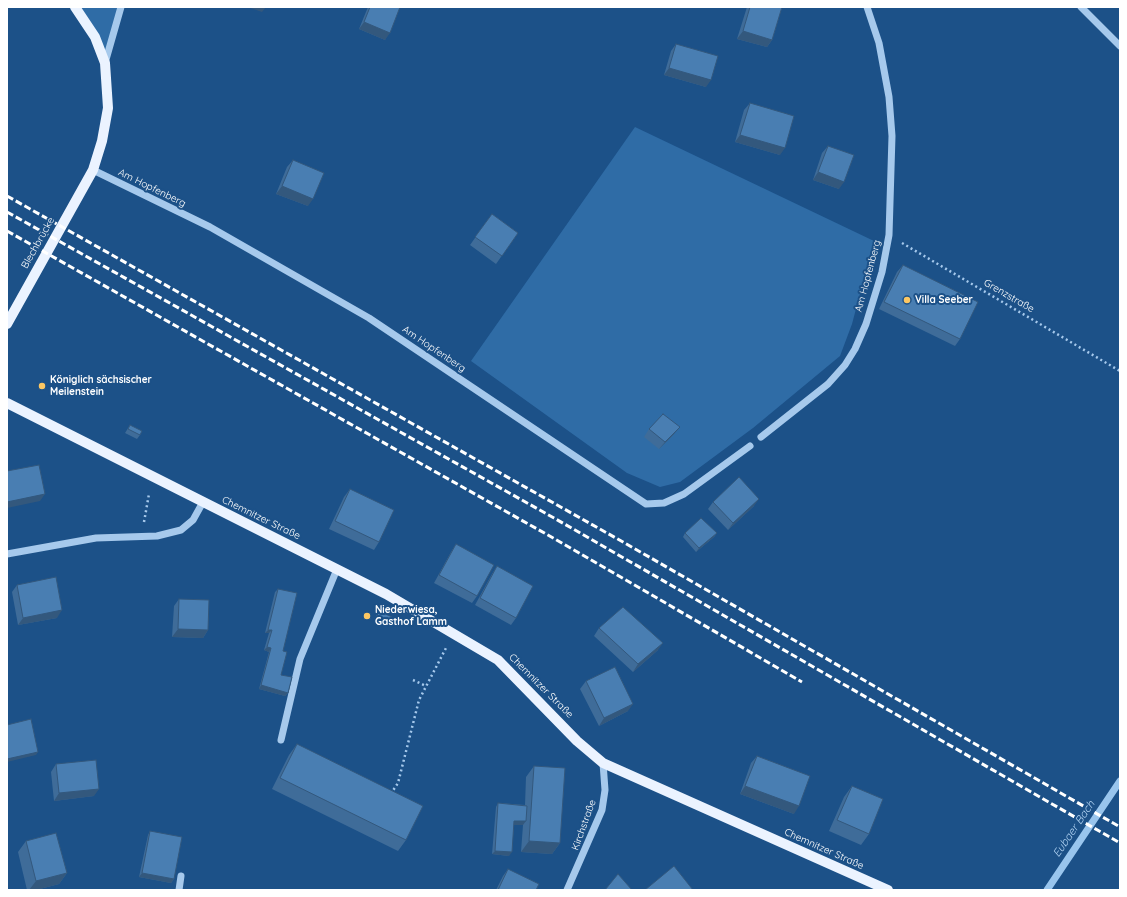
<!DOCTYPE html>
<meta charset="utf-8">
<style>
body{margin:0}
#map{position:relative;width:1127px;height:897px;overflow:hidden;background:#1c5188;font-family:Quicksand,sans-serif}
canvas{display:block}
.frame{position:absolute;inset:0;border:8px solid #fff;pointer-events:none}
</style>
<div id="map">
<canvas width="1127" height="897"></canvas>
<div class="frame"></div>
</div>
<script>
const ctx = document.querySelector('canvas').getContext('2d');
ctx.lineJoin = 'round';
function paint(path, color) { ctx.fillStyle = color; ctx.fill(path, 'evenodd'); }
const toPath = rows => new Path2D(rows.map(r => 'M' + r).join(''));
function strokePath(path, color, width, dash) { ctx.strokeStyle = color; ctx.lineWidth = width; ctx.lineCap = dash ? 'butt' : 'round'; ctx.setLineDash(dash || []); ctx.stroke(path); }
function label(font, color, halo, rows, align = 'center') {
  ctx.font = font + ' Quicksand,sans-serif'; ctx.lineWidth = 4; ctx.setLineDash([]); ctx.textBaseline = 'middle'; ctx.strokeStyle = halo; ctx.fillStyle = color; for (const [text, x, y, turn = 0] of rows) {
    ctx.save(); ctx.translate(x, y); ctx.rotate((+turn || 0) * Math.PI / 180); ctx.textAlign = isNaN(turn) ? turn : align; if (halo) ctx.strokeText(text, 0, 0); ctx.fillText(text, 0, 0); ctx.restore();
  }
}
const green = toPath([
 [75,7,121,7,105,63],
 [635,127,874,241,852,324,840,356,753,428,680,482,660,487,627,473,471,361]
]);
const stream = toPath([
 [1047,890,1120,781]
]);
const path = toPath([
 [902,243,1120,371],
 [144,522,149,494],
 [413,680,426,686],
 [390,791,392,792,398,783,419,700,446,648]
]);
const minor = toPath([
 [1081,7,1120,46],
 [105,63,121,7],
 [93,170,210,227,369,318,646,504,664,503,684,494,750,446],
 [761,437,828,384,845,365,855,349,866,324,882,272,889,235,892,136,889,97,879,43,867,7],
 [7,554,96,538,157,536,181,530,193,520,203,502],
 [281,740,300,659,337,569],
 [179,890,181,876],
 [567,890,602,810,605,790,603,763]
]);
const major = toPath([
 [7,324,93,170,102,141,108,108,105,63,95,37,75,7],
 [7,403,386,594,498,660,577,741,603,763,888,890]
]);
const rail = toPath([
 [7,196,623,542,1120,827],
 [7,212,554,518,1120,843],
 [7,231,555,539,802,682]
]);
const wall = toPath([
 [368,7,400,7,385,40,359,29],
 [747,7,782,7,772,40,767,47,737,39],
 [676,44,706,87,664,75,671,51],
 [750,103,780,155,735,142,744,110],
 [828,146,839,189,813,180,822,153],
 [293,160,308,206,276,194,287,167],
 [492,214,518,233,496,264,470,245],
 [1120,245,1120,272,1119,247],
 [903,265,960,339,955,346,879,309,897,272],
 [130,425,140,435,137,439,125,433],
 [649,429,674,434,659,449,644,437],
 [350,489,379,542,374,550,329,529,344,497],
 [713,502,754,506,728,530,708,509],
 [685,533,717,533,714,537,696,552,683,537],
 [456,544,477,596,472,603,434,583,451,552],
 [497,566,516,618,511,625,475,605,492,574],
 [17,585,57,618,18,625,12,592],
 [278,589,283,651,281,675,288,693,285,696,259,689,269,652,264,650,269,633,265,633,275,592],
 [179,599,208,630,203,638,172,637,174,606],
 [379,611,390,621,387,625,374,619],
 [599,628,658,650,633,672,594,636],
 [586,681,628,711,599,726,580,689],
 [297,744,406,840,398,851,272,789,289,755],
 [757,756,794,814,740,794,751,763],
 [56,764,94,796,54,801,51,772],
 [534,766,560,843,552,854,521,852,523,825,513,825,509,856,492,854,496,807,498,803,525,805,526,777],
 [852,786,869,834,861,845,829,831,844,797],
 [150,831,174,879,171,883,139,877,148,835],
 [26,841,67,873,59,884,36,890,27,890,18,852],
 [508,869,536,890,496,890,503,876]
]);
const shadedWall = toPath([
 [248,7,266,7,262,12],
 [364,22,390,33,385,40,359,29],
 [743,31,772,40,767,47,737,39],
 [669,68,711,80,706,87,664,75],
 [740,135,785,148,780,155,735,142],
 [818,172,844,182,839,189,813,180],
 [282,186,313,199,308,206,276,194],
 [680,427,674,434,659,449,665,442],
 [45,494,40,501,7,508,7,502],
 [759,499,754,506,728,530,733,523],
 [717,533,714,537,696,552,699,548],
 [62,610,57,618,18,625,23,618],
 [178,629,208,630,203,638,172,637],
 [268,630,272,630,269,633,265,633],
 [663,643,658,650,633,672,638,664],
 [267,647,271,648,269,652,264,650],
 [261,685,288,693,285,696,259,689],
 [633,704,628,711,599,726,604,718],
 [38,752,36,755,7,762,7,759],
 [745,786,799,806,794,814,740,794],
 [99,789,94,796,54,801,59,793],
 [514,821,526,821,523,825,511,825],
 [529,841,560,843,552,854,521,852],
 [495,851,512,852,509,856,492,854],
 [67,873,59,884,36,890,29,890,36,881],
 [142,873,174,879,171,883,139,877]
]);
const building = toPath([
 [370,7,400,7,390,33,364,22,370,7],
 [750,7,782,7,772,40,743,31,750,7],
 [676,44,718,56,711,80,669,68,676,44],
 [750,103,794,116,785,148,740,135,750,103],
 [828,146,854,155,844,182,818,172,828,146],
 [293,160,324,173,313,199,282,186,293,160],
 [492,214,518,233,502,256,475,237,492,214],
 [903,265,978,302,960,339,884,302,903,265],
 [663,414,680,427,665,442,649,429,663,414],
 [130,425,142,431,140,435,128,429,130,425],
 [39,465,45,494,7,502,7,471,39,465],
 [739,477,759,499,733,523,713,502,739,477],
 [350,489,394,510,379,542,335,521,350,489],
 [701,518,717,533,699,548,685,533,701,518],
 [456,544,494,565,477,596,439,575,456,544],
 [497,566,533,586,516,618,480,598,497,566],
 [56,577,62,610,23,618,17,585,56,577],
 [278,589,297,593,283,651,287,652,281,675,292,677,288,693,261,685,271,648,267,647,272,630,268,630,278,589],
 [179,599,209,600,208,630,178,629,179,599],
 [623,607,663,643,638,664,599,628,623,607],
 [379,611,392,617,390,621,377,615,379,611],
 [615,667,633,704,604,718,586,681,615,667],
 [31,719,38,752,7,759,7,725,31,719],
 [297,744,423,806,406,840,280,778,297,744],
 [757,756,810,776,799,806,745,786,757,756],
 [96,760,99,789,59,793,56,764,96,760],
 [534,766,565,768,560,843,529,841,534,766],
 [852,786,883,799,869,834,837,820,852,786],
 [498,803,527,806,526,821,514,821,512,852,495,851,498,803],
 [150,831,182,837,174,879,142,873,150,831],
 [56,833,67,873,36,881,26,841,56,833],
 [674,866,693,890,645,890,674,866],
 [508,869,539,884,536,890,498,890,508,869],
 [618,874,632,890,605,890,618,874]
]);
const markers = [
 [907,300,4,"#fcc763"],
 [42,386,4,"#fcc763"],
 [367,616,4,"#fcc763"]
];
const streetNames = [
 ["Am Hopfenberg",152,188,26],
 ["Blechbrücke",38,243,-61],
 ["Am Hopfenberg",868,276,-75],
 ["Grenzstraße",1009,296,30],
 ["Am Hopfenberg",434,349,34],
 ["Chemnitzer Straße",261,518,26],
 ["Chemnitzer Straße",541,686,45],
 ["Kirchstraße",584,825,-70],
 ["Chemnitzer Straße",824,849,24]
];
const poiNames = [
 ["Villa Seeber",915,300],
 ["Königlich sächsischer",50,380],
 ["Meilenstein",50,392],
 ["Niederwiesa,",375,610],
 ["Gasthof Lamm",375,622]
];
const waterNames = [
 ["Eubaer Bach",1074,829,-56]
];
paint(green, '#2f6ca6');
strokePath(stream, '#99c5ed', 7);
strokePath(path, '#a6c9ec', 2.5, [2, 3]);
strokePath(minor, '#a6c9ec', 7);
strokePath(major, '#ebf3ff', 10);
strokePath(rail, '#fff', 3, [7, 3]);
paint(wall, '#3f6c99');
paint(shadedWall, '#33587d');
paint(building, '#497eb2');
strokePath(building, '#33587d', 1);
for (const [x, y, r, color] of markers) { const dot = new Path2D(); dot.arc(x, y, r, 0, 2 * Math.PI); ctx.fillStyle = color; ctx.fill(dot); strokePath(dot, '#1c5188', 1.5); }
label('10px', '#fff', '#1c5188', streetNames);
label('bold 10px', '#fff', '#1c5188', poiNames, 'left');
label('italic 11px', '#b1d3f3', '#1c5188', waterNames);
</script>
